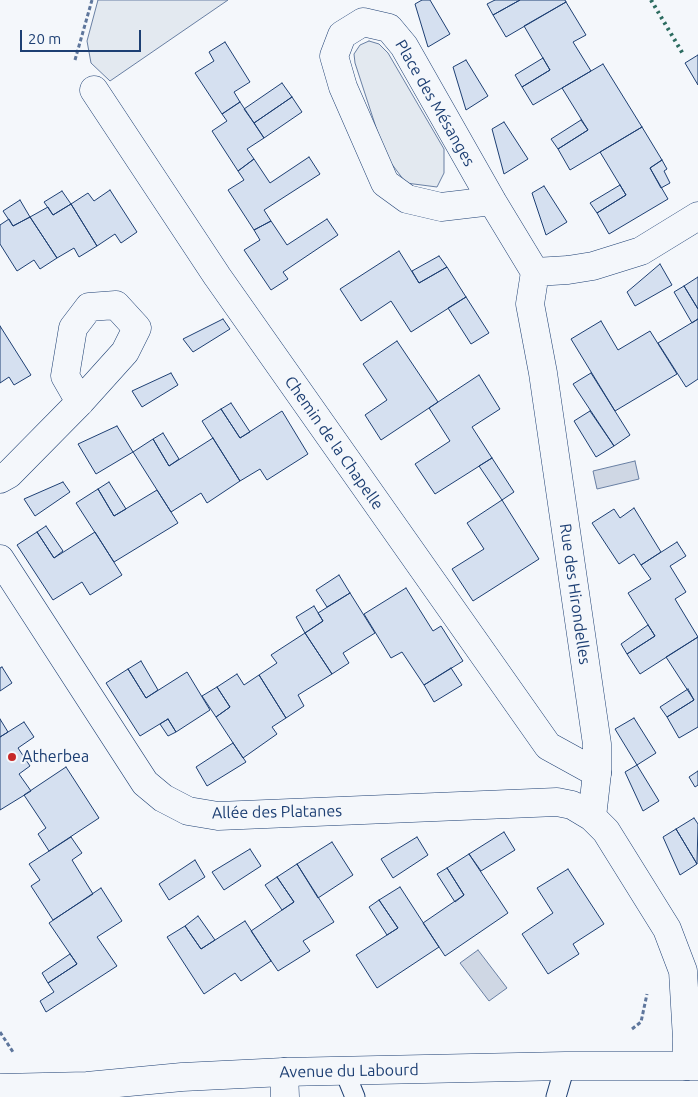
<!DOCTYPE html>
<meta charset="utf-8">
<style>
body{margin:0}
#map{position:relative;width:698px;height:1097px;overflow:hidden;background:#f4f7fb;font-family:Ubuntu,sans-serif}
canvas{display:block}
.scale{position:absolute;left:20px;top:30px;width:121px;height:22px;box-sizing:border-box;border:2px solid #1d3f73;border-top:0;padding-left:6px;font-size:15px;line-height:18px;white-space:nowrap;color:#1d3f73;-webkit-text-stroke:4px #f4f7fb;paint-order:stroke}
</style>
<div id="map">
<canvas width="698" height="1097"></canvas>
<div class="scale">20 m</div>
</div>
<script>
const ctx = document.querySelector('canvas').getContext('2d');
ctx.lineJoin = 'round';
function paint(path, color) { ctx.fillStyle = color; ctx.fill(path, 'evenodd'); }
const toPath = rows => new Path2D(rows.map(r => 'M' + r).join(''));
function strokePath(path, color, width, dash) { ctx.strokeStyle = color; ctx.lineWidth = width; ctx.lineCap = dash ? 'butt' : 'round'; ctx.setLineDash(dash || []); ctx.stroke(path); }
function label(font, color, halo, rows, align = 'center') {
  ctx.font = font + ' Ubuntu,sans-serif'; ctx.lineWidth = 4; ctx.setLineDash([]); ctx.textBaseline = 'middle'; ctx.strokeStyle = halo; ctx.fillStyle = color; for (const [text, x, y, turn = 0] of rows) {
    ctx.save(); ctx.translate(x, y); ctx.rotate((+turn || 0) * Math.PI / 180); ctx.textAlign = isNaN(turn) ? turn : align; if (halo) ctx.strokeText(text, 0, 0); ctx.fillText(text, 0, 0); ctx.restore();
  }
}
const green = toPath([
 [98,0,228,0,110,81,91,63,87,41,98,0],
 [369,41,379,44,388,53,444,149,444,173,437,187,406,183,385,155,355,63,354,54,360,45,369,41]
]);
const water = toPath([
 [635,461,639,479,597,489,593,471,635,461],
 [478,950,507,988,489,1001,460,963,478,950]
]);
const building = toPath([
 [422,0,430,0,450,34,428,47,415,4,422,0],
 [495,0,520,0,493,15,487,4,495,0],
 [520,0,565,0,566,2,506,37,493,15,520,0],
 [566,2,586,35,573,42,591,71,533,105,522,87,550,70,524,26,566,2],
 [225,42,250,82,234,92,240,102,222,114,195,73,214,61,209,52,225,42],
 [698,55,698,85,685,63,698,55],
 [543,58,550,70,522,87,515,75,543,58],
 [466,60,488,96,466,110,453,67,466,60],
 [603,64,642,127,570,170,558,149,588,130,562,88,603,64],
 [282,83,292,97,254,123,244,109,282,83],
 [292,97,302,112,264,138,254,123,292,97],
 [240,102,264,138,247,149,254,159,238,171,212,131,227,121,222,114,240,102],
 [581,120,588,130,558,149,551,139,581,120],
 [504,122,528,159,504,174,492,129,504,122],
 [642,127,662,160,650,168,668,199,609,234,597,213,626,195,600,152,642,127],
 [309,157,320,174,264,210,271,221,254,230,228,190,244,180,238,171,254,159,270,183,309,157],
 [662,160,667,169,664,171,670,183,661,188,650,168,662,160],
 [620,185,626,195,597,213,590,203,620,185],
 [544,186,567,222,546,235,532,193,544,186],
 [110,190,137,232,121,243,115,234,97,246,71,204,88,193,94,201,110,190],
 [62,191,71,204,53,215,44,202,62,191],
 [20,200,30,217,13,226,3,211,20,200],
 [71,204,97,246,79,257,74,248,57,258,30,217,48,207,53,215,71,204],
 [30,217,57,258,40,269,34,260,17,271,0,244,0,225,9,219,13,226,30,217],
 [327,219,338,235,283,272,288,279,271,290,244,250,260,240,254,230,271,221,287,245,327,219],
 [399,251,419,283,447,267,466,297,411,332,391,301,361,321,340,289,399,251],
 [439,256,447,267,419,283,412,271,439,256],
 [660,264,672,285,635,306,627,292,660,264],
 [698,277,698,309,684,286,698,277],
 [684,286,698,309,698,319,692,323,674,292,684,286],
 [466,297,489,333,471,344,448,308,466,297],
 [223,319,230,329,193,352,183,339,223,319],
 [698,319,698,379,686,387,658,343,698,319],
 [601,321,618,350,650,331,677,374,615,411,571,339,601,321],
 [0,326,31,375,14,385,9,377,0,383,0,326],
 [397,341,438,402,381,440,365,415,387,400,363,364,397,341],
 [171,373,178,385,142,407,132,391,171,373],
 [591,373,630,435,614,446,573,384,591,373],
 [479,375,500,409,472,427,492,458,435,494,415,464,450,441,429,408,479,375],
 [231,403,250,432,240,438,221,409,231,403],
 [221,409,240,438,282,411,308,454,267,480,260,469,240,481,202,421,221,409],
 [590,411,614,446,596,457,574,421,590,411],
 [117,426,133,452,96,474,78,444,117,426],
 [163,433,179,459,169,466,153,439,163,433],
 [213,438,240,481,207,503,201,493,171,512,133,452,153,439,169,466,213,438],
 [492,458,514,492,502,500,479,466,492,458],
 [63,482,70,492,35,516,24,499,63,482],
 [109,482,126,509,114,516,98,489,109,482],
 [98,489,114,516,157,490,178,523,114,562,76,503,98,489],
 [502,500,539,559,473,601,452,569,484,549,467,523,502,500],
 [634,508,661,552,641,565,634,554,619,564,592,523,614,509,620,518,634,508],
 [46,526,63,551,54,558,37,532,46,526],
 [37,532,54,558,95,532,122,575,90,595,82,582,53,600,17,545,37,532],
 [677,542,686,556,670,566,686,592,675,599,698,637,640,674,627,654,655,636,628,593,651,579,641,565,677,542],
 [339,575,350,593,327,607,316,590,339,575],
 [406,588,433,631,441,626,463,661,424,685,402,652,391,658,364,614,406,588],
 [350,593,375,633,343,653,349,663,332,674,305,633,323,621,318,613,350,593],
 [314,606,323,621,305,633,296,617,314,606],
 [648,625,655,636,627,654,621,644,648,625],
 [305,633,332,674,298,695,304,706,286,718,259,675,277,663,271,655,305,633],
 [698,637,698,727,679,738,667,717,694,700,666,657,698,637],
 [141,661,158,690,146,698,128,669,141,661],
 [2,667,12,683,0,691,0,668,2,667],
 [451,668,462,685,434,702,424,685,451,668],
 [128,669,146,698,187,672,210,710,176,732,168,719,140,736,106,683,128,669],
 [237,674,244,685,259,675,286,718,272,727,277,734,243,758,216,717,230,707,217,687,237,674],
 [217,687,230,707,216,717,202,696,217,687],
 [688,689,694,700,667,717,660,707,688,689],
 [634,718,656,753,637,765,615,729,634,718],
 [0,719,8,732,0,737,0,719],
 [168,719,176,732,168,736,160,724,168,719],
 [24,722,34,737,18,748,30,766,19,774,31,791,0,810,0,737,24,722],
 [233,743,246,762,207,786,196,767,233,743],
 [637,765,659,801,643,811,625,772,637,765],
 [66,767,99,818,49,851,38,834,46,828,24,795,66,767],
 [698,771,698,785,695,787,689,777,698,771],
 [694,818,698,824,697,864,676,829,694,818],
 [676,829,697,864,680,875,663,837,676,829],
 [504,832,515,850,481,871,469,854,504,832],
 [71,837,82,853,72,860,93,894,53,920,31,886,40,880,29,864,71,837],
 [417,837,428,855,393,878,381,859,417,837],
 [332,842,353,875,318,898,297,864,332,842],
 [250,849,261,866,224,890,212,872,250,849],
 [469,854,508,913,445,956,423,923,464,895,447,868,469,854],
 [195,860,205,877,169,900,159,884,195,860],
 [297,864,334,922,303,941,310,951,278,971,251,931,294,902,277,877,297,864],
 [447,868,464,895,455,902,437,874,447,868],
 [568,869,604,924,573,944,579,954,548,974,522,934,553,913,537,888,568,869],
 [277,877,294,902,282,910,265,885,277,877],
 [400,887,439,947,377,988,356,955,398,928,379,900,400,887],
 [101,888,122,921,97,937,117,966,46,1012,40,1001,54,992,48,983,77,964,49,923,101,888],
 [379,900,398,928,387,935,369,907,379,900],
 [198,916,215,940,201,949,185,926,198,916],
 [245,921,271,961,241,981,235,973,204,994,167,937,185,926,201,949,245,921],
 [70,954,77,964,48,983,42,973,70,954]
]);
const path = toPath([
 [75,60,92,0],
 [632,1029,641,1022,647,994],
 [0,1032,13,1052]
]);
const service = toPath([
 [344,1070,355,1097],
 [556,1097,565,1066]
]);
const pedestrian = toPath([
 [94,90,217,276,548,746,597,773]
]);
const minor = toPath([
 [492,201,441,207,407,199,385,183,343,87,334,56,342,35,363,22,389,28,404,46,492,201,535,272],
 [535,272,530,304,543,373,597,744,597,773,592,817,606,831,667,929,683,971,687,1039,686,1066],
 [535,272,568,270,593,266,641,251,698,216],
 [0,479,9,474,80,402,125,352,137,328,116,305,89,307,73,328,65,376,80,402],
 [0,559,145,783,163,798,188,811,218,816,557,802,572,805,592,817],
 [284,1072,285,1097]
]);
const tertiary = toPath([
 [0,1088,87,1086,182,1077,284,1072,565,1066,698,1066]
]);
const hedge = toPath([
 [651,0,683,54]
]);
const markers = [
 [12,757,5,"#c62828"]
];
const streetNames = [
 ["Place des Mésanges",435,103,60],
 ["Chemin de la Chapelle",334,443,55],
 ["Rue des Hirondelles",575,594,82],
 ["Allée des Platanes",277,812,-1],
 ["Avenue du Labourd",349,1071,-1]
];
const poiNames = [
 ["Atherbea",22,757]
];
paint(green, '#e3e9f0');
strokePath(green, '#687fa3', 1);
paint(water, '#cfd7e4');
strokePath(water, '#687fa3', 1);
paint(building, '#d5e0f0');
strokePath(building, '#1d3f73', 1);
strokePath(service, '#1d3f73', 21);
strokePath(pedestrian, '#1d3f73', 29);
strokePath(minor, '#1d3f73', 29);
strokePath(tertiary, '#1d3f73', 29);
strokePath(path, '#5e769c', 3, [4, 2.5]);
strokePath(service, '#f4f7fb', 19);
strokePath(pedestrian, '#f4f7fb', 28);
strokePath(minor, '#f4f7fb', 28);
strokePath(tertiary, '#f4f7fb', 28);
strokePath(hedge, '#2c6c60', 4, [2.5, 4]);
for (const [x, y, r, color] of markers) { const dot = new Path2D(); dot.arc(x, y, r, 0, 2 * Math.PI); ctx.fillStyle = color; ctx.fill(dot); strokePath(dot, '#f4f7fb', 2); }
label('16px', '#1d3f73', '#f4f7fb', streetNames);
label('16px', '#1d3f73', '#f4f7fb', poiNames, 'left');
</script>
